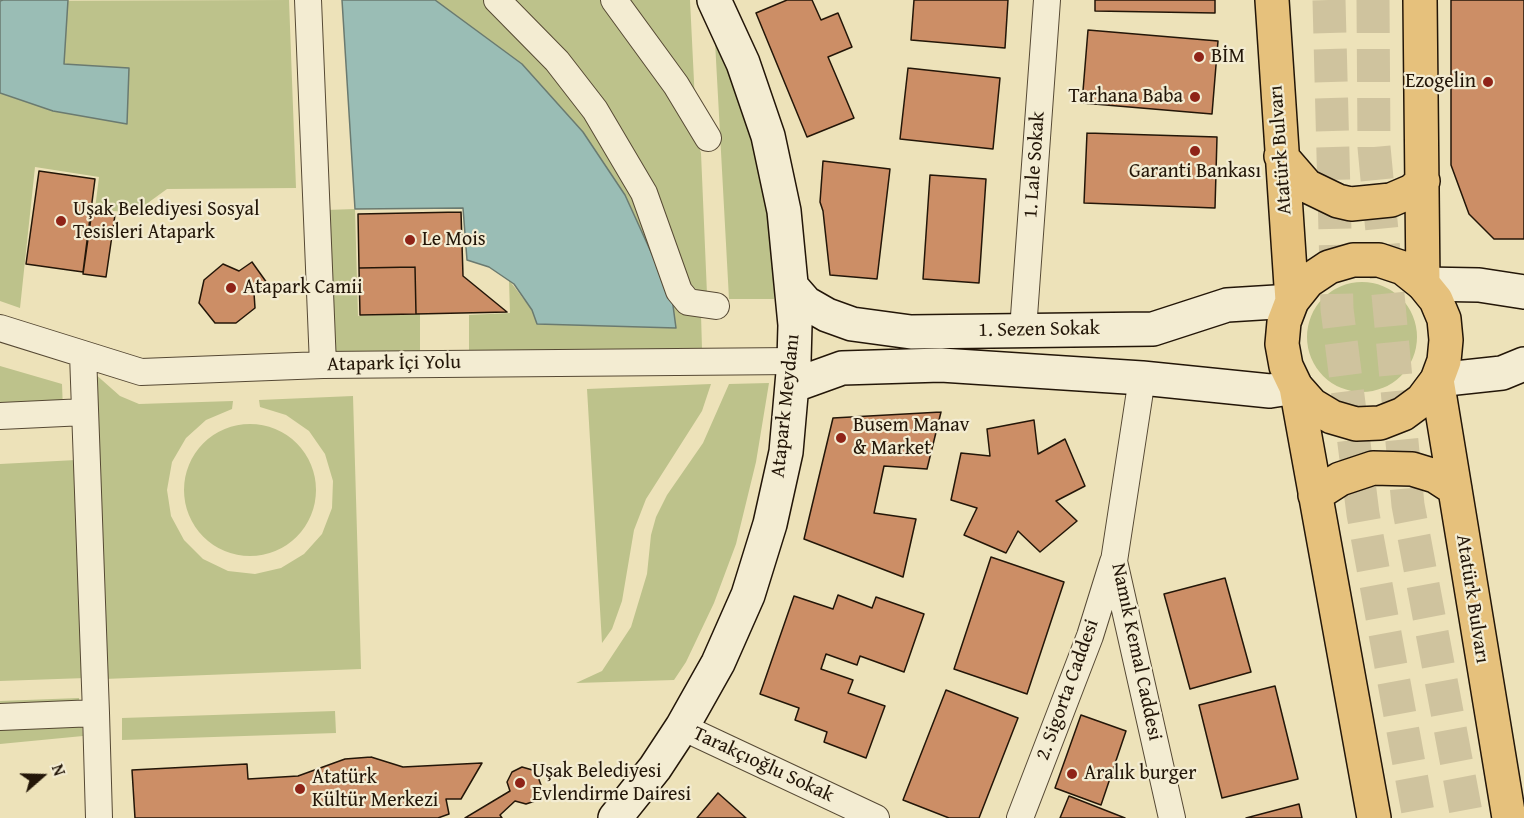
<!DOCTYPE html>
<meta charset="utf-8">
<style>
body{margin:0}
#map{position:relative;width:1524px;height:818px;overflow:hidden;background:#ede2b9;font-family:"Gentium Book Plus",serif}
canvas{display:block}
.north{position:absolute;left:12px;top:746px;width:60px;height:60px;-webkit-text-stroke:4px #f3ecd2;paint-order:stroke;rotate:70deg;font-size:16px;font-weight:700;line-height:24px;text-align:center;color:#231608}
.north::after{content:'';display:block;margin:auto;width:21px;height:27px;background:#231608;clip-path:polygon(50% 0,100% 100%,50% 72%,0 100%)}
</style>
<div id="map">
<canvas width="1524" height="818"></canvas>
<div class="north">N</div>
</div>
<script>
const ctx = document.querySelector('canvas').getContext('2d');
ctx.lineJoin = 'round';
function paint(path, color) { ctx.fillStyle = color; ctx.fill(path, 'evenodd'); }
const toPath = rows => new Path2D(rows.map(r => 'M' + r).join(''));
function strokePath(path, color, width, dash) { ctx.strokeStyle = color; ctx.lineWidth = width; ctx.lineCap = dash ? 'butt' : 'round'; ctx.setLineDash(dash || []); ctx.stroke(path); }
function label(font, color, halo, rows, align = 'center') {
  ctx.font = font + ' "Gentium Book Plus",serif'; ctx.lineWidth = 4.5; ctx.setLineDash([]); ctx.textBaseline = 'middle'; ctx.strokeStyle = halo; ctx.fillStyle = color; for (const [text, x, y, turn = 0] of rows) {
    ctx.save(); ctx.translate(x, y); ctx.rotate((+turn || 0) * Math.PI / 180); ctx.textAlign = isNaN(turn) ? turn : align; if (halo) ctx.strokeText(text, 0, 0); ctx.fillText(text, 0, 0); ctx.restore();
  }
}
const green = toPath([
 [289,0,296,188,167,189,134,213,95,209,99,177,35,167,20,308,0,301,0,1],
 [435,0,486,0,581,102,701,314,702,349,469,351,469,315,510,313,509,280,532,310,625,195,583,132,522,64],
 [509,0,607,0,697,139,701,153,707,294,688,289,667,228],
 [624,0,690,0,695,102],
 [714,23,762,166,773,249,774,299,729,299],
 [355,209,358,316,420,314,420,354,330,354,326,210],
 '1307 337a55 55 0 1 1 110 0a55 55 0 1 1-110 0Z',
 [0,366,62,384,63,411,0,413],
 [94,373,120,396,139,404,233,401,232,409,206,420,186,438,172,462,167,490,171,516,184,540,203,559,228,571,255,574,281,568,304,554,322,534,332,508,333,481,325,454,309,431,286,415,260,407,259,400,353,396,361,669,104,679],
 [769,383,756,462,736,544,714,603,686,662,674,680,576,683,602,671,631,627,647,574,651,535,656,517,667,495,703,443,729,384],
 [711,384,702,411,646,499,634,530,622,601,612,629,602,643,587,389],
 '184 490a66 66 0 1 1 132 0a66 66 0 1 1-132 0Z',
 [76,460,86,678,0,681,0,464],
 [79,698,83,736,0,744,0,701],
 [335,711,336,733,122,740,122,718]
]);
const water = toPath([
 [3,0,68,0,64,64,129,68,127,124,53,111,0,93,0,1,3,0],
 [342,0,435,0,522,64,583,132,625,195,672,298,676,328,537,324,532,310,514,284,489,267,467,260,463,208,355,209,342,0]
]);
const building = toPath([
 [787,0,812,0,821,20,838,13,852,47,828,57,854,118,807,137,756,13,787,0],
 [914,0,1008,0,1005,48,911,40,914,0],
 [1095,0,1215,0,1215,13,1095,11,1095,0],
 [1451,0,1524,0,1524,239,1494,239,1469,214,1451,165,1451,0],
 [1088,30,1218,41,1212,114,1082,103,1088,30],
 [908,68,1000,78,993,149,900,139,908,68],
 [1087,133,1217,137,1215,208,1084,203,1087,133],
 [823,161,890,169,877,279,830,275,823,211,820,202,823,161],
 [39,171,95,179,83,272,26,264,39,171],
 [930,175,986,179,979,283,923,279,930,175],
 [92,211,115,215,106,277,83,274,92,211],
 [461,212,463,276,507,312,416,314,415,267,359,268,358,214,461,212],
 [252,262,267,283,254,293,255,308,236,323,215,323,199,303,204,280,223,264,239,271,252,262],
 [415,267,416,314,360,315,359,268,415,267],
 [941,412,927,469,884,466,874,513,916,519,903,577,804,539,833,418,941,412],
 [1034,420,1038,454,1065,439,1085,486,1056,501,1077,521,1040,552,1018,531,1006,553,964,535,977,508,951,500,961,453,990,456,987,429,1034,420],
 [991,557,1064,582,1027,694,954,669,991,557],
 [1225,578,1251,672,1190,689,1164,594,1225,578],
 [838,595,872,608,876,597,924,614,904,672,860,656,857,665,826,654,821,669,853,680,848,693,885,706,866,758,824,742,827,732,795,720,799,708,760,694,794,596,833,609,838,595],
 [1275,686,1298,779,1222,798,1199,705,1275,686],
 [946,690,1018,718,979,818,949,818,903,800,946,690],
 [1081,715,1126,731,1101,805,1055,788,1081,715],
 [371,757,403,767,482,763,461,799,446,799,449,814,438,818,135,818,132,770,247,764,248,779,298,776,345,759,371,757],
 [522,767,536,771,542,788,535,801,526,804,515,801,500,815,502,818,465,818,510,791,507,782,512,772,522,767],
 [718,793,746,818,697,818,718,793],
 [1069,796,1125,818,1060,818,1069,796],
 [1299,804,1302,818,1246,818,1299,804]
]);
const highwayTunnel = toPath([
 [1329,0,1337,309,1363,514,1419,818],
 [1373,0,1374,147,1408,505,1467,818]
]);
const street = toPath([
 [308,0,323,365],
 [497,0,557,61,595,110,644,193,679,291,688,302,716,306],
 [614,0,676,85,708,138],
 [0,328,141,372,323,365,794,361],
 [1023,330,1047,0],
 [1142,378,1114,561,1172,818],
 [0,416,85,412],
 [96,713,99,818],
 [0,717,96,713,83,354],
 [682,727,876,818],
 [1020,818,1090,636,1113,562]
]);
const secondary = toPath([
 [1423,284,1479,285,1524,292],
 [793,288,806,303,827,315,852,324,911,332,1153,329,1227,305,1292,301],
 [1437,380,1502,373,1524,364],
 [792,386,842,368,941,365,1142,378,1270,391,1296,387],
 [615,818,655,768,682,727,718,663,748,595,770,524,786,452,794,361,795,325,784,211,768,136,743,63,714,0]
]);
const highway = toPath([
 [1272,0,1292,301],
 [1420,0,1423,284],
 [1281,156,1307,186,1338,201,1351,204,1391,200,1412,191,1423,181],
 [1437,380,1509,818],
 [1296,387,1312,405,1332,417,1356,424,1380,423,1403,414,1422,400,1437,380,1444,361,1446,340,1444,319,1436,300,1423,284,1403,268,1379,260,1353,260,1329,267,1308,281,1292,301,1284,322,1282,344,1286,366,1296,387,1374,818],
 [1315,495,1340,479,1373,468,1412,469,1435,476,1455,489]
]);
const markers = [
 [1199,57,6,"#8f2418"],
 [1488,82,6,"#8f2418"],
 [1195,97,6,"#8f2418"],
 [1195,151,6,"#8f2418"],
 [61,221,6,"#8f2418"],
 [410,240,6,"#8f2418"],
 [231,288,6,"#8f2418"],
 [841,438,6,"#8f2418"],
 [1072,774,6,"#8f2418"],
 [520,783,6,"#8f2418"],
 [300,789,6,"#8f2418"]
];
const poiNames = [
 ["BİM",1211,57],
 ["Ezogelin",1476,82,"right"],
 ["Tarhana Baba",1183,97,"right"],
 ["Garanti Bankası",1195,172,"center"],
 ["Uşak Belediyesi Sosyal",73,210],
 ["Tesisleri Atapark",73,233],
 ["Le Mois",422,240],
 ["Atapark Camii",243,288],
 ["Busem Manav",853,426],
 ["& Market",853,449],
 ["Uşak Belediyesi",532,772],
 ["Evlendirme Dairesi",532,795],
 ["Aralık burger",1084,774],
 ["Atatürk",312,778],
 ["Kültür Merkezi",312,801]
];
const streetNames = [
 ["Atatürk Bulvarı",1281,150,-94],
 ["1. Lale Sokak",1035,165,-86],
 ["1. Sezen Sokak",1039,330,-1],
 ["Atapark İçi Yolu",394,364,-1],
 ["Atapark Meydanı",786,406,-84],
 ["Atatürk Bulvarı",1472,599,81],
 ["Namık Kemal Caddesi",1136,652,78],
 ["2. Sigorta Caddesi",1068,690,-70],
 ["Tarakçıoğlu Sokak",763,765,25]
];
paint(green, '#bdc28b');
paint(water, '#9abdb5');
strokePath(water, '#6a7a70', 1.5);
paint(building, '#cc8e66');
strokePath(building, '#231608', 1.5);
strokePath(highwayTunnel, '#cfc39e', 33, [33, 16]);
strokePath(street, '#564934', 28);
strokePath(secondary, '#231608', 36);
strokePath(highway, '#231608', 36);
strokePath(street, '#f3ecd2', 26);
strokePath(secondary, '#f3ecd2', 33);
strokePath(highway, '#e6c17c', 33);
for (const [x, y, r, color] of markers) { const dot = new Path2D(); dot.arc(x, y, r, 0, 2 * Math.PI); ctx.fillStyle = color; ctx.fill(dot); strokePath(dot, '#f3ecd2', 2); }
label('20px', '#231608', '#f3ecd2', poiNames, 'left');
label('20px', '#231608', '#f3ecd2', streetNames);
</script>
